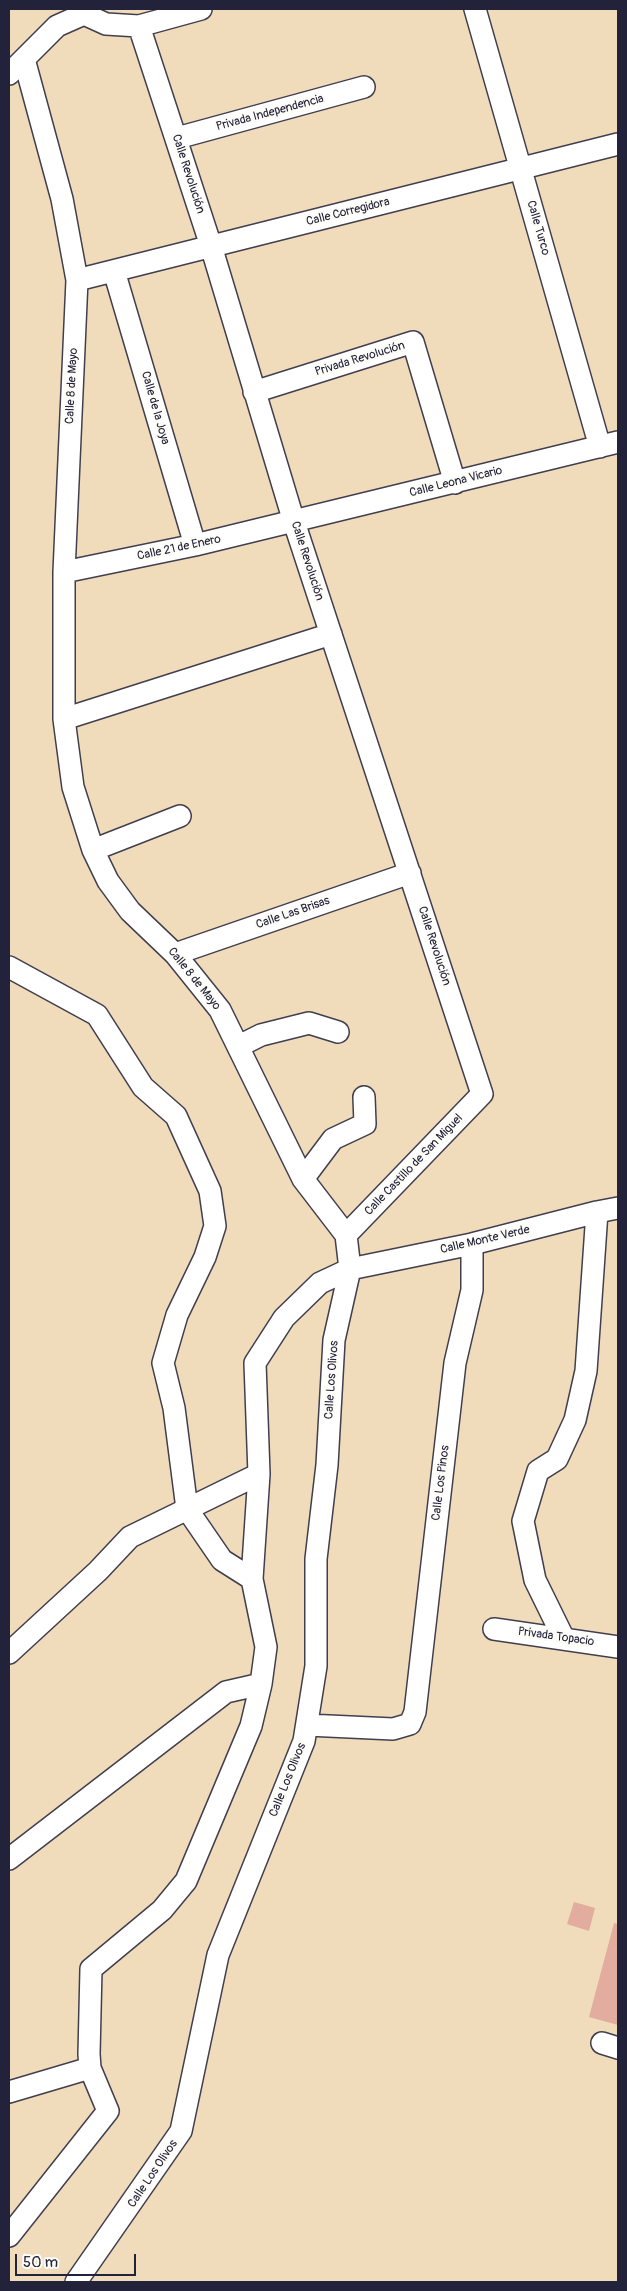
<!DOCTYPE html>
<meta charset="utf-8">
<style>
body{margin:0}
#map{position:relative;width:627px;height:2291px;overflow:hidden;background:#f0dcbb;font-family:Pangolin,sans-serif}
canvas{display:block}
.frame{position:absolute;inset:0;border:10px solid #22223b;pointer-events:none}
.scale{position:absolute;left:15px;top:2254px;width:121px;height:22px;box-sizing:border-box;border:2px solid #22223b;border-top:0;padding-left:6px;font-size:15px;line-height:18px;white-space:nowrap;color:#22223b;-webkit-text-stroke:4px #fdfcf7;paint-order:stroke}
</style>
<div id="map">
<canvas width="627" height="2291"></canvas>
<div class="frame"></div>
<div class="scale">50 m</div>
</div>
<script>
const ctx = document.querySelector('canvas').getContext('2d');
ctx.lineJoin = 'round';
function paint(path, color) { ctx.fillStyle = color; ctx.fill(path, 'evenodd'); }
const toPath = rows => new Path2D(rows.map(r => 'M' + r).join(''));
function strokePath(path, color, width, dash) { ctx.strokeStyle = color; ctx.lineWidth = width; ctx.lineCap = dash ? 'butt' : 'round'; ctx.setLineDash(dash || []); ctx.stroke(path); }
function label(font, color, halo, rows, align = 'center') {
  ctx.font = font + ' Pangolin,sans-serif'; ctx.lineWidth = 5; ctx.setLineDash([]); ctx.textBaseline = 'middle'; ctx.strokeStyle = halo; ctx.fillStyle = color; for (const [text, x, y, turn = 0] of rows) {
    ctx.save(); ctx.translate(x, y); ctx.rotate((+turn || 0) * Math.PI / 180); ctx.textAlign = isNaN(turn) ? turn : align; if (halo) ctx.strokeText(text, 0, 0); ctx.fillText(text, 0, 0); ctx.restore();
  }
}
const building = toPath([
 [574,1902,595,1908,589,1931,567,1924],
 [614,1923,618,1924,618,2025,589,2017]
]);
const minor = toPath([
 [79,9,84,14,106,24,139,26,201,9],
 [475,9,600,447],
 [139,26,211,246,294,522,482,1094,346,1235],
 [24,59,62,199,77,280,64,572,64,719,73,787,93,850,108,881,130,911,175,954,220,1010,303,1179,346,1235],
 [9,74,57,26,84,14,88,9],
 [177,138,364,87],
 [114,271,195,545],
 [77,280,618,144],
 [254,392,413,342,455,483],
 [64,572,195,545,618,442],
 [64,719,331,634],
 [93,850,180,816],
 [175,954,410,873],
 [9,967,97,1015,143,1087,176,1116,210,1191,215,1226,205,1257,177,1315,163,1363,174,1408,187,1509,222,1560,252,1579],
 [239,1046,261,1035,309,1023,338,1032],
 [303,1179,333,1139,365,1124,364,1097],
 [494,1629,618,1647],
 [563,1637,535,1580,523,1521,538,1471,557,1459,575,1420,586,1371,597,1212],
 [9,1653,98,1571,130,1537,259,1474],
 [307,1725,393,1729,410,1724,415,1712,455,1363,472,1290,472,1244],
 [9,1859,226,1692,261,1684],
 [602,2043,618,2048],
 [9,2092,90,2068],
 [9,2236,108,2111,90,2068,89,2054,91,1969,162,1910,186,1881,251,1726,261,1684,266,1647,252,1579,259,1474,255,1363,284,1318,320,1283,350,1269,472,1244,597,1212,618,1208],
 [76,2282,181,2131,218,1955,304,1741,316,1666,316,1559,327,1465,334,1340,350,1269,346,1235]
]);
const streetNames = [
 ["Privada Independencia",270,113,-15],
 ["Calle Revolución",188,174,72],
 ["Calle Corregidora",348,212,-14],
 ["Calle Turco",538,228,74],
 ["Privada Revolución",360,359,-17],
 ["Calle 8 de Mayo",72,386,-87],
 ["Calle de la Joya",155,408,74],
 ["Calle Leona Vicario",456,482,-14],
 ["Calle 21 de Enero",179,548,-12],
 ["Calle Revolución",307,561,72],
 ["Calle Las Brisas",293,913,-19],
 ["Calle Revolución",434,946,72],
 ["Calle 8 de Mayo",194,979,51],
 ["Calle Castillo de San Miguel",414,1165,-46],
 ["Calle Monte Verde",485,1240,-13],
 ["Calle Los Olivos",332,1380,-86],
 ["Calle Los Pinos",441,1483,-83],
 ["Privada Topacio",556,1637,8],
 ["Calle Los Olivos",288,1780,-68],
 ["Calle Los Olivos",153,2174,-56]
];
paint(building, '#e2ac9e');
strokePath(minor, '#413e4e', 24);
strokePath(minor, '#fff', 21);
label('12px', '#22223b', '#fdfcf7', streetNames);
</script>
